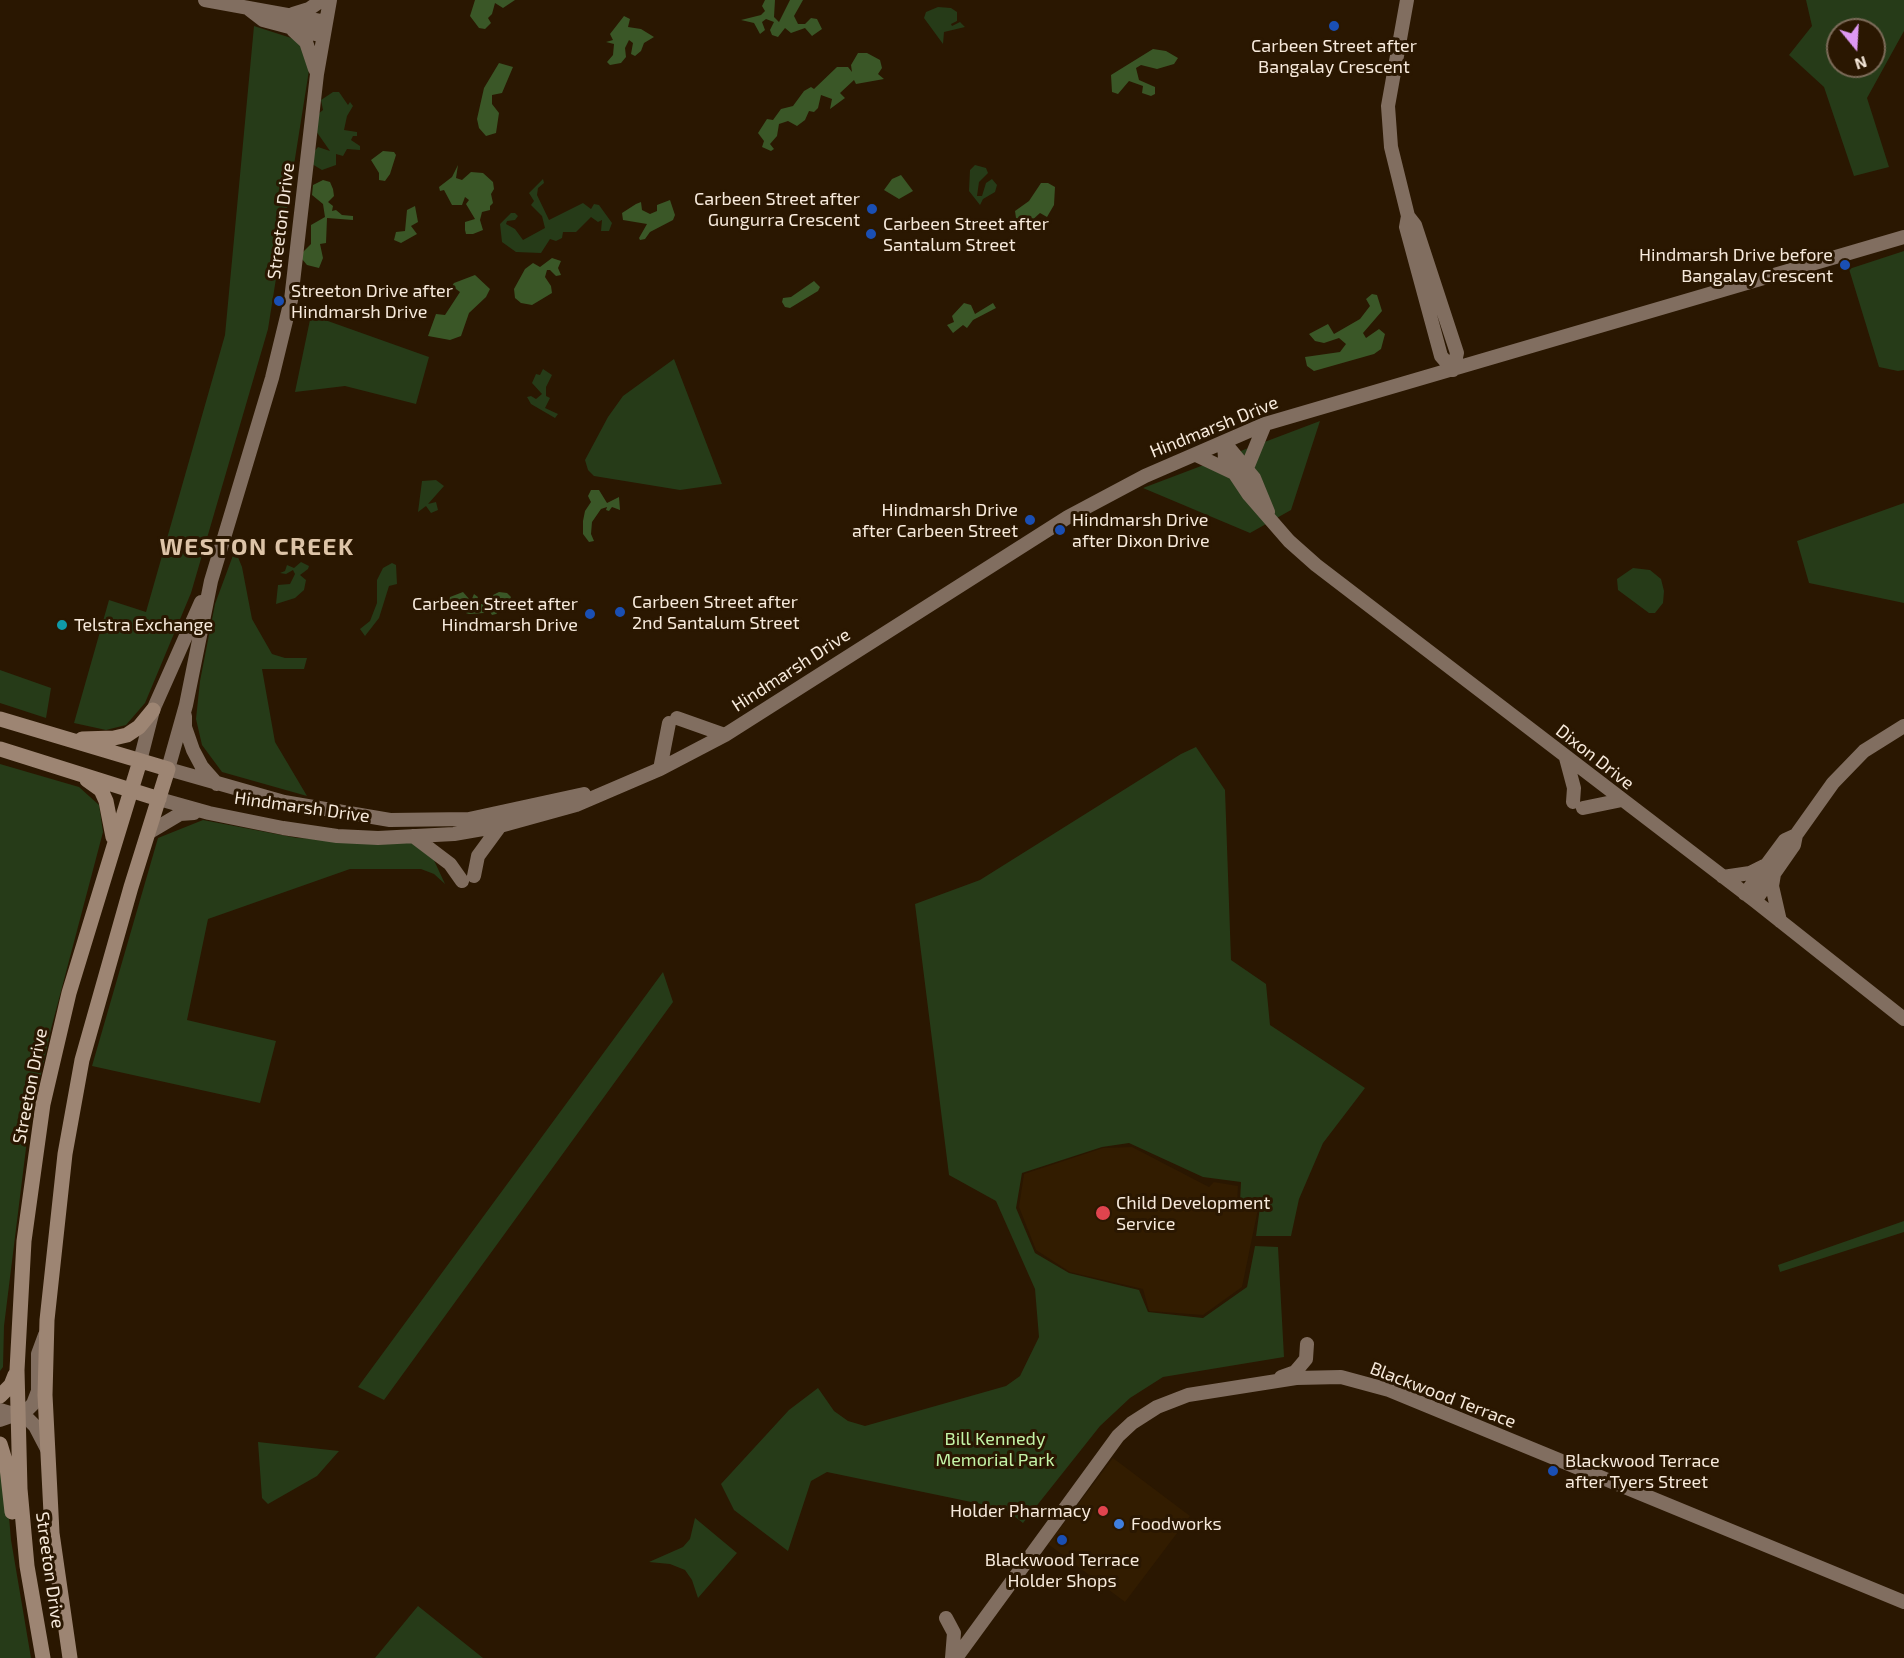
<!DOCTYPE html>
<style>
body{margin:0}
#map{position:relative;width:1904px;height:1658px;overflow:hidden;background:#2a1701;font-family:"Exo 2",sans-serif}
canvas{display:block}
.north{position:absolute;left:1826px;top:18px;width:60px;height:60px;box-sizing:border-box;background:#2a1701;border:2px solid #7c6b59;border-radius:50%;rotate:162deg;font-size:16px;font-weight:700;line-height:24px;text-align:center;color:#f7eadc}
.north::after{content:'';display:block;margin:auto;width:21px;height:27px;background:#de98f3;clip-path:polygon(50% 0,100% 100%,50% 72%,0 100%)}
</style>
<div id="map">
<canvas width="1904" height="1658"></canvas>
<div class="north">N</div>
</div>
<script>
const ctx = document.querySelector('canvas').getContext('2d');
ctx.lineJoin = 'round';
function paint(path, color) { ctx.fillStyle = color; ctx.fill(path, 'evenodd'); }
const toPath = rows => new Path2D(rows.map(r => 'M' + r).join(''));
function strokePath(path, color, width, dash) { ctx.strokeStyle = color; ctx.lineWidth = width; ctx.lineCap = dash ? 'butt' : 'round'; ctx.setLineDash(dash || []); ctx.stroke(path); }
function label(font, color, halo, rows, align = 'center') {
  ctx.font = font + ' "Exo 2",sans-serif'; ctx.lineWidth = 6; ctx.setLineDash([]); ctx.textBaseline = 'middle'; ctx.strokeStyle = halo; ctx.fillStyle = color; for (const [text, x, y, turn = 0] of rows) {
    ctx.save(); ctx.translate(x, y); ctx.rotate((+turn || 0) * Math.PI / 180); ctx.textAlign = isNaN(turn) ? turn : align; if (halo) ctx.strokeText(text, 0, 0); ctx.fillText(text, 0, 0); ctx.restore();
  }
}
const built = toPath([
 [1132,1147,1209,1187,1214,1182,1238,1186,1237,1206,1258,1209,1242,1287,1203,1315,1149,1311,1143,1289,1070,1272,1036,1250,1019,1207,1024,1174,1103,1148],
 [1113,1458,1190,1516,1125,1602,1048,1544]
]);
const green = toPath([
 [1806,0,1904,0,1904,31,1867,98,1889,167,1854,176,1824,87,1789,55,1812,26],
 [1838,30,1874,30,1874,66,1838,66],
 [938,7,951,8,957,12,957,21,951,24,952,26,960,22,965,27,944,32,943,44,924,18,926,12],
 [254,26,313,45,268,329,191,593,145,703,126,725,106,730,74,723,109,600,146,612,225,335],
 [333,92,339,92,348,105,350,102,353,106,347,116,344,130,357,132,357,136,353,136,351,140,360,146,360,150,347,149,343,156,336,154,336,165,322,170,312,164,312,154,318,147,330,151,316,131,318,114,323,110,321,100],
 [975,165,986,168,988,173,979,182,977,196,982,196,986,183,992,179,997,185,995,192,983,199,980,205,969,191,970,170],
 [543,179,544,183,538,188,537,195,549,220,583,203,591,209,594,204,599,205,612,223,609,231,601,231,602,220,598,222,591,217,576,232,563,232,562,238,556,241,550,239,541,253,516,252,502,242,500,224,511,213,515,213,518,216,515,220,507,221,506,224,515,229,523,240,545,228,542,216,531,205,534,201,529,193],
 [1904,251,1904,370,1898,371,1879,367,1849,269],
 [311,315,429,357,416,404,345,386,295,392],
 [674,359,722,484,680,490,594,476,588,470,585,460,608,417,623,396],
 [543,369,552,375,546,387,546,396,550,398,545,408,558,414,555,418,531,404,527,397,531,396,536,399,542,394,532,383,536,374,540,375],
 [1320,421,1291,510,1250,533,1143,488],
 [436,480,444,486,428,504,436,502,438,510,431,513,426,506,418,512,422,481],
 [1904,503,1904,603,1809,583,1797,541],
 [235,550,242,567,252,619,272,654,285,658,307,658,304,669,262,669,275,742,307,796,222,772,202,745,196,719,200,681,215,604],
 [301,562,309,566,308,569,300,575,306,580,304,590,295,598,276,604,278,585,290,584,295,574,293,570,286,574,280,573,285,571,287,565,294,568],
 [392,563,396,565,397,584,389,586,379,618,365,636,360,629,370,621,377,603,377,580,383,568],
 [1633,568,1650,570,1661,579,1664,591,1663,603,1655,613,1649,613,1618,590,1617,579],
 [0,670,51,688,46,718,0,703],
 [1196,747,1225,790,1231,960,1266,984,1270,1025,1365,1088,1323,1143,1299,1199,1291,1236,1256,1236,1260,1207,1240,1202,1241,1182,1203,1177,1129,1143,1102,1147,1022,1173,1016,1208,1035,1253,1069,1273,1139,1290,1148,1312,1203,1318,1247,1287,1255,1246,1278,1247,1284,1357,1163,1377,1130,1398,1100,1426,1023,1523,1005,1509,827,1472,811,1481,788,1551,734,1510,721,1484,789,1410,818,1388,834,1411,848,1421,865,1426,1006,1386,1020,1376,1039,1337,1035,1289,996,1201,949,1175,915,904,980,880,1181,754],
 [0,764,79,787,99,805,103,832,51,1029,28,1132,4,1326,3,1367,0,1371],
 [203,820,297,838,426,843,445,884,434,874,421,869,350,869,208,919,187,1020,276,1041,260,1103,92,1066,158,838],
 [663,972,673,1002,384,1400,358,1387],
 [1904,1221,1904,1232,1780,1272,1778,1265],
 [258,1442,339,1451,317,1476,268,1504,262,1498],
 [0,1458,5,1471,11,1540,31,1658,0,1658],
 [695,1518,737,1553,698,1598,692,1580,685,1570,670,1564,649,1562,683,1547,690,1539],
 [418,1606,483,1658,375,1658]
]);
const forest = toPath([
 [475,0,515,0,503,8,495,3,492,14,488,18,491,23,485,29,479,28,470,16],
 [765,0,775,0,774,17,779,22,790,0,803,0,794,16,798,24,805,24,811,18,817,19,822,29,812,36,805,28,791,33,785,28,778,37,772,35,770,30,774,22,766,19,762,22,765,30,760,34,754,23,741,20,761,15,765,11,762,6],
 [624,16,630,19,628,27,641,29,654,37,644,43,641,51,635,56,631,54,633,43,629,40,625,48,626,57,621,63,610,65,607,62,613,55,614,44,606,42,613,40,610,34],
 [1153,49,1166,51,1178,58,1174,64,1157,69,1141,65,1136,68,1139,80,1155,87,1155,94,1151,96,1142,93,1143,86,1129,81,1118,94,1112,92,1111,75],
 [858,53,867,53,880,60,882,68,878,74,884,79,856,84,854,80,840,93,845,98,830,109,832,99,821,95,818,108,814,112,809,111,805,120,797,126,788,121,779,124,777,136,770,144,774,149,771,151,762,147,764,141,758,133,767,119,773,120,781,109,793,106,804,91,811,87,814,89,837,67,848,67,852,72,851,65],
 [499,63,513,67,502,93,492,95,492,104,499,113,496,133,486,136,479,128,477,119,484,88],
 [383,151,394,152,396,155,390,174,385,181,379,180,379,173,371,160],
 [458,165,456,178,462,180,471,172,483,173,493,182,494,189,491,194,493,203,490,206,490,210,482,212,480,220,483,230,473,234,466,234,465,230,465,222,475,219,466,204,469,200,465,197,462,205,452,205,444,190,440,191,439,187,452,177],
 [901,175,913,191,899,199,884,190,892,179],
 [323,180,330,182,333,189,334,196,328,202,333,206,332,211,336,210,342,215,353,216,353,220,327,218,326,243,320,244,323,258,319,268,307,265,302,259,303,252,311,244,311,225,325,217,323,204,312,195,313,185],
 [1041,183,1048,183,1055,187,1054,205,1047,217,1040,213,1029,223,1016,218,1015,211,1029,201],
 [670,200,675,215,673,220,650,232,645,239,640,240,639,238,647,224,623,220,622,213,636,204,641,202,642,210,650,214,657,211,657,205],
 [415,206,418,222,411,226,417,234,401,243,394,240,396,232,405,231,407,210],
 [552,258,561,261,558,268,561,275,556,276,550,270,547,270,545,277,551,286,552,293,532,305,521,303,515,298,514,289,525,269,533,263,540,267],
 [475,275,490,289,486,297,469,313,461,336,450,340,428,336,436,314,445,315,460,292,452,286,454,283],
 [814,281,820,287,818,291,790,308,785,307,782,302,783,298,791,297],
 [1372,294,1377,295,1382,311,1363,333,1366,338,1379,329,1385,334,1381,349,1374,354,1314,371,1307,366,1305,357,1340,352,1346,344,1339,338,1324,343,1315,341,1309,334,1328,324,1334,334,1360,319,1370,306,1366,299],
 [964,303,971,305,975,314,993,303,996,308,973,320,967,328,963,325,953,333,947,325,954,322,952,316],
 [591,490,599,490,607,503,619,497,620,510,612,507,609,511,606,510,607,507,601,509,592,522,591,534,594,541,589,542,583,534,583,521,585,511,591,502,588,496],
 [463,592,471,601,474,594,478,597,476,602,481,604,494,602,493,595,499,592,507,593,511,597,509,603,496,614,492,615,487,607,484,613,469,614,456,610,449,602,450,597]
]);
const secondary = toPath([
 [205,0,326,22],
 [330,0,317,74,291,300,272,378,211,581,186,705,168,769,284,802,390,820,469,819,584,794],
 [1407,0,1388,106,1391,147,1408,216,1415,225,1457,353,1453,370],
 [250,10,263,20,323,36],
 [293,14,309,9,322,0],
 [293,30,306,42,315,69],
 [1408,216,1406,227,1441,356,1453,370],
 [1224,442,1225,459,1249,495,1289,541,1316,565,1755,901,1904,1019],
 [1224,442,1254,478,1268,512],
 [1196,455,1234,473],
 [1247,468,1265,424],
 [185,716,185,727,193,750,202,767,217,784],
 [677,718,725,735],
 [1566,758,1574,788,1573,802],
 [140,761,153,710,201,602],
 [660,769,669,723],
 [159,799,209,813,283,828,337,836,378,838,454,834,500,826,576,805,660,769,725,735,1068,517,1145,476,1265,424,1904,237],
 [1583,808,1622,800],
 [148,833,180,814,194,813],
 [413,836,450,864,462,881],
 [1774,874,1772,886,1780,921],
 [474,876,478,856,500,826],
 [1723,877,1750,873,1764,866],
 [1745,894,1785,840,1796,835],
 [1755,901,1794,845,1796,835,1833,783,1864,751,1904,726],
 [1281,1377,1295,1372,1301,1365,1306,1359,1307,1344],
 [0,1410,27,1418,35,1426,47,1449],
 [0,1420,26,1411,33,1404,38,1391,38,1354,45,1335],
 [946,1618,954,1633,952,1658],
 [956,1658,1118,1436,1132,1423,1157,1407,1188,1395,1296,1378,1341,1377,1389,1390,1904,1602]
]);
const primary = toPath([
 [0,719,168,769,131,887,82,1060,65,1154,47,1320,45,1395,52,1533,70,1658],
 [82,739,114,738,127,735,139,727,153,710],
 [0,749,159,799],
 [87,780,101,790,106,801,113,837],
 [0,1396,11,1385,15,1375],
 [0,1444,7,1467,12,1512],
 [43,1658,27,1566,20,1489,17,1370,24,1241,43,1104,69,993,140,761]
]);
const markers = [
 [1334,26,6,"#1a4fb4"],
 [872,209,6,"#1a4fb4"],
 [871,234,6,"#1a4fb4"],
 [1845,265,6,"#1a4fb4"],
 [279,301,6,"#1a4fb4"],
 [1030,520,6,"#1a4fb4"],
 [1060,530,6,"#1a4fb4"],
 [620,612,6,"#1a4fb4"],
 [590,614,6,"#1a4fb4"],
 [62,625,6,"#0f9aa8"],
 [1103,1213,8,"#e0444e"],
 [1553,1471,6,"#1a4fb4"],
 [1103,1511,6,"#e0444e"],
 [1119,1524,6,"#3f7fe0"],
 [1062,1540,6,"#1a4fb4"]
];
const poiNames = [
 ["Carbeen Street after",1334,46,"center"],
 ["Bangalay Crescent",1334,67,"center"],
 ["Carbeen Street after",860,199,"right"],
 ["Gungurra Crescent",860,220,"right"],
 ["Carbeen Street after",883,224],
 ["Santalum Street",883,245],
 ["Hindmarsh Drive before",1833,255,"right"],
 ["Bangalay Crescent",1833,276,"right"],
 ["Streeton Drive after",291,291],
 ["Hindmarsh Drive",291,312],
 ["Hindmarsh Drive",1018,510,"right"],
 ["after Carbeen Street",1018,531,"right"],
 ["Hindmarsh Drive",1072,520],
 ["after Dixon Drive",1072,541],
 ["Carbeen Street after",632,602],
 ["2nd Santalum Street",632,623],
 ["Carbeen Street after",578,604,"right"],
 ["Hindmarsh Drive",578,625,"right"],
 ["Telstra Exchange",74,625],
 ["Child Development",1116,1203],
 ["Service",1116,1224],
 ["Blackwood Terrace",1565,1461],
 ["after Tyers Street",1565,1482],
 ["Holder Pharmacy",1091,1511,"right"],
 ["Foodworks",1131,1524],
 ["Blackwood Terrace",1062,1560,"center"],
 ["Holder Shops",1062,1581,"center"]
];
const streetNames = [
 ["Streeton Drive",281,221,-83],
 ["Hindmarsh Drive",1214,427,-22],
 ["Hindmarsh Drive",791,670,-33],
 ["Dixon Drive",1595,757,38],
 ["Hindmarsh Drive",302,807,8],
 ["Streeton Drive",30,1086,-79],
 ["Blackwood Terrace",1443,1395,21],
 ["Streeton Drive",50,1570,82]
];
const parkNames = [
 ["Bill Kennedy",995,1439],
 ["Memorial Park",995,1460]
];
const districtNames = [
 ["WESTON CREEK",257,547]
];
paint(built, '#321c00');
paint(green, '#263b18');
paint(forest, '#3a5727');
strokePath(secondary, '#816e60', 14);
strokePath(primary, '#9d8573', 15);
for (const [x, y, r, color] of markers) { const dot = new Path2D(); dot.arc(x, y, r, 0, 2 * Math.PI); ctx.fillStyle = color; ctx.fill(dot); strokePath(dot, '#2a1701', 2); }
label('18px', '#f7eadc', '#2a1701', poiNames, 'left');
label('18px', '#f7eadc', '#2a1701', streetNames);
label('18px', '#c4f5a8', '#2a1701', parkNames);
ctx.letterSpacing = '1.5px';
label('bold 24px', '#ddc4a8', '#2a1701', districtNames);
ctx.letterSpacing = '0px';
</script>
